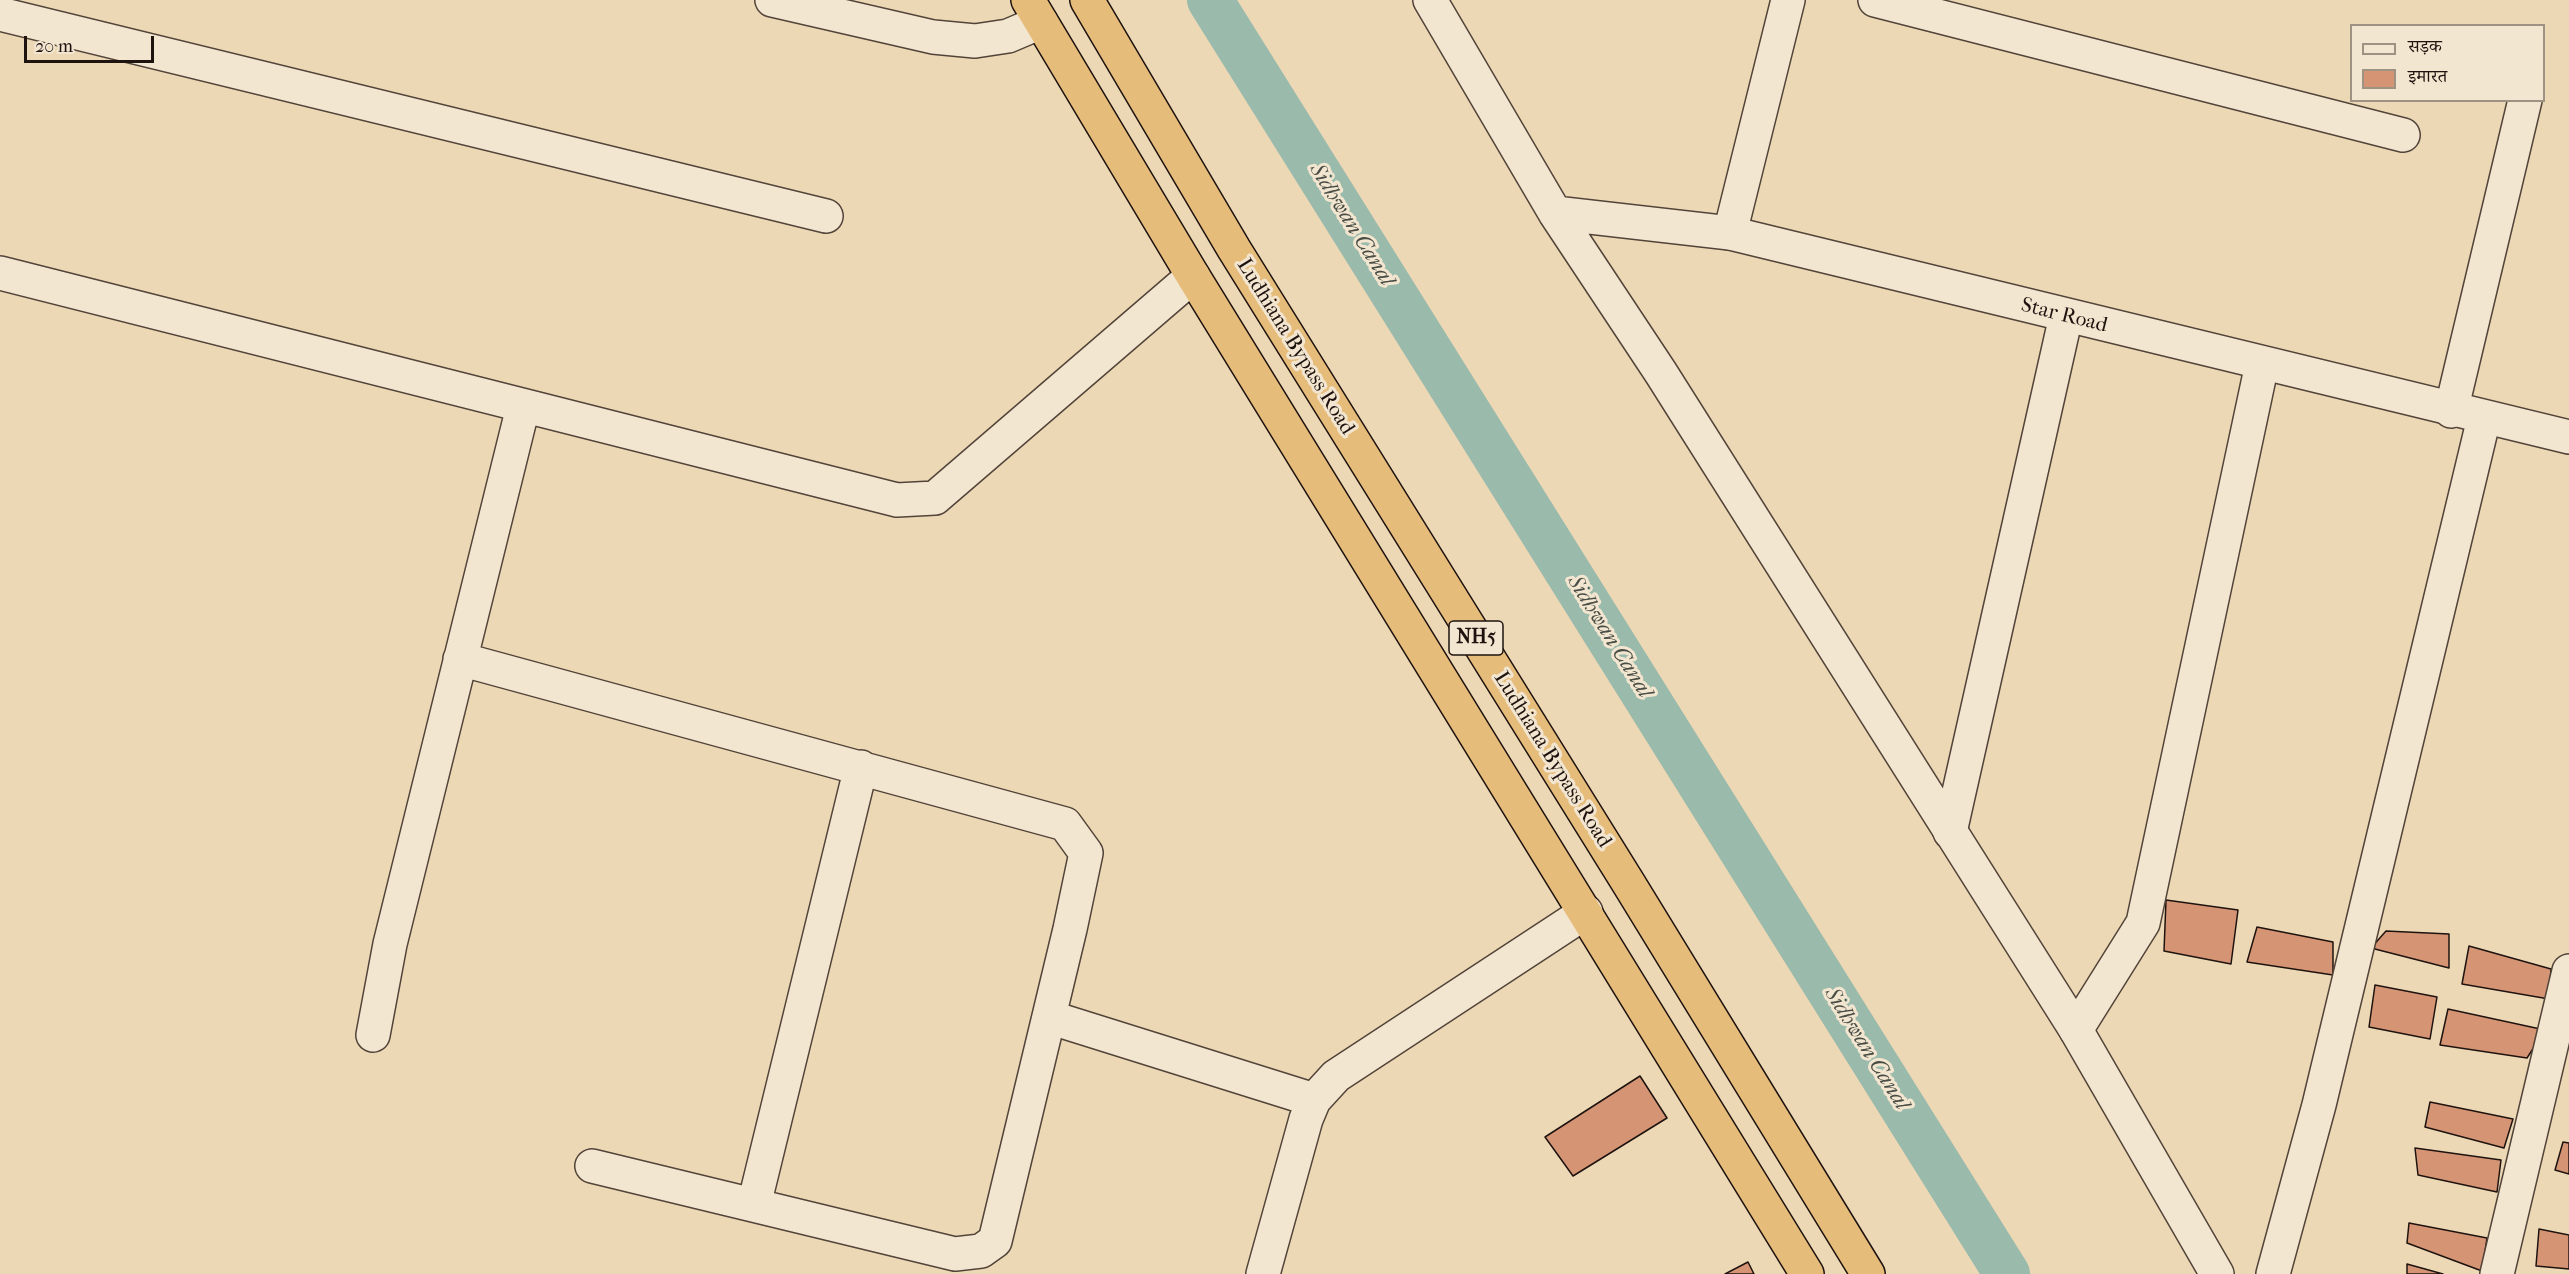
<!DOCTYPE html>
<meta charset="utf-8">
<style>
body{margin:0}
#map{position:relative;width:2569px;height:1274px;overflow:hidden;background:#edd8b6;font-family:"IM FELL French Canon","Noto Serif Devanagari",serif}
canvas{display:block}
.legend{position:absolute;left:2350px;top:24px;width:195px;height:78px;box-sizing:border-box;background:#f3e6d0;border:2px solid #9e9283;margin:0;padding:8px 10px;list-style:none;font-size:18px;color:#1e130f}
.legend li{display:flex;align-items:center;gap:12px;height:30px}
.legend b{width:30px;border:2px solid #9e9283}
.scale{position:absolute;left:24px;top:36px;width:130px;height:27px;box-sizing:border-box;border:3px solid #1e130f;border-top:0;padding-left:8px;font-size:18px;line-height:21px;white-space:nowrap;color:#1e130f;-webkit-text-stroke:4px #f3e6d0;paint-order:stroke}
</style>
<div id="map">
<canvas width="2569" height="1274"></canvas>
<ul class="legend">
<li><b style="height:8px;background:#f3e6d0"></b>सड़क</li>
<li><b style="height:16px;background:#d59574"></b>इमारत</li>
</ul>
<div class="scale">20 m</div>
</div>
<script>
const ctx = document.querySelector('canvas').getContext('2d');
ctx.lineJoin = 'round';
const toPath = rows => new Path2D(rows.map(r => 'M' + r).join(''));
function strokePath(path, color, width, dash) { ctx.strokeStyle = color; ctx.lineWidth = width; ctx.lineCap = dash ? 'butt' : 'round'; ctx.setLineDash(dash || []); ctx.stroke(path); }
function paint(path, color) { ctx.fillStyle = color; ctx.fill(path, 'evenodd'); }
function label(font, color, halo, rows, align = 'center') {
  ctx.font = font + ' "IM FELL French Canon",serif'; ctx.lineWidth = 6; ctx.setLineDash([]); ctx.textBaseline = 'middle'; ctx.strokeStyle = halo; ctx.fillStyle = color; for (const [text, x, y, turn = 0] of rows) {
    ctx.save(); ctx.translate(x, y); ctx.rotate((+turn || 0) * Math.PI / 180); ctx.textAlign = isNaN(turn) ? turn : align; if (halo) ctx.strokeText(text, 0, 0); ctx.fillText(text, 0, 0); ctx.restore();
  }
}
const canal = toPath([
 [1210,0,2007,1274]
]);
const building = toPath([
 [2166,900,2238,910,2231,964,2164,951,2166,900],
 [2257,927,2333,942,2333,975,2247,962,2257,927],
 [2386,931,2449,934,2449,968,2371,948,2386,931],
 [2469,946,2551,969,2549,999,2462,984,2469,946],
 [2375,985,2437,997,2430,1039,2369,1027,2375,985],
 [2448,1009,2545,1030,2527,1058,2440,1045,2448,1009],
 [1640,1076,1667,1118,1573,1176,1545,1137,1640,1076],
 [2430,1102,2513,1119,2504,1148,2425,1127,2430,1102],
 [2563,1142,2569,1143,2569,1174,2555,1170,2563,1142],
 [2415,1148,2501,1160,2497,1192,2418,1175,2415,1148],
 [2409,1223,2487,1238,2482,1271,2407,1243,2409,1223],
 [2539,1229,2569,1235,2569,1269,2536,1266,2539,1229],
 [1748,1262,1754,1274,1725,1274,1748,1262],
 [2407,1264,2443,1274,2407,1274,2407,1264]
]);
const minor = toPath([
 [772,0,933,37,975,41,1008,36,1041,22],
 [1875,0,2403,135],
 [0,14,826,216],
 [1730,233,1788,0],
 [0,273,897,500,935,498,1193,276],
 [2451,411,2525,100],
 [460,659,1065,824,1086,853,1070,929,995,1241,981,1251,955,1254,592,1166],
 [1950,832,2066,316],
 [1049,1017,1314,1100],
 [2076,1030,2143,923,2262,364],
 [373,1035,390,944,523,407],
 [754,1205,861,767],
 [1263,1274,1306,1119,1314,1100,1336,1076,1586,912],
 [2273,1274,2319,1105,2484,418],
 [2497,1274,2569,971]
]);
const tertiary = toPath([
 [1430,0,1555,213,1661,373,2076,1030,2217,1274],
 [1555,213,1730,233,2569,437]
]);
const trunk = toPath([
 [1028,0,1193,276,1807,1274],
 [1087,0,1234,249,1629,884,1868,1274]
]);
const shields = [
 [1476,638,54]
];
const shieldNames = [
 ["NH5",1476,638]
];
const streetNames = [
 ["Star Road",2064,316,14],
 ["Ludhiana Bypass Road",1295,347,58],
 ["Ludhiana Bypass Road",1552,760,58]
];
const waterNames = [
 ["Sidhwan Canal",1351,225,58],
 ["Sidhwan Canal",1609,637,58],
 ["Sidhwan Canal",1866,1049,58]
];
strokePath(canal, '#9abaab', 46);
paint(building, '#d59574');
strokePath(building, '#1e130f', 1.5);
strokePath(minor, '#524439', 36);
strokePath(tertiary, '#524439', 36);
strokePath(trunk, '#1e130f', 36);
strokePath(minor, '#f3e6d0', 33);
strokePath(tertiary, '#f3e6d0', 33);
strokePath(trunk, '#e6bc7b', 33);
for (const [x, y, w] of shields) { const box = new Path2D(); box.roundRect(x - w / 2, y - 17, w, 34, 4.5); ctx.fillStyle = '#f3e6d0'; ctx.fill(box); strokePath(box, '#1e130f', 1.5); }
label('bold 20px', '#1e130f', null, shieldNames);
label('21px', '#1e130f', '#f3e6d0', streetNames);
label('italic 22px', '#494d46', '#f3e6d0', waterNames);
</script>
